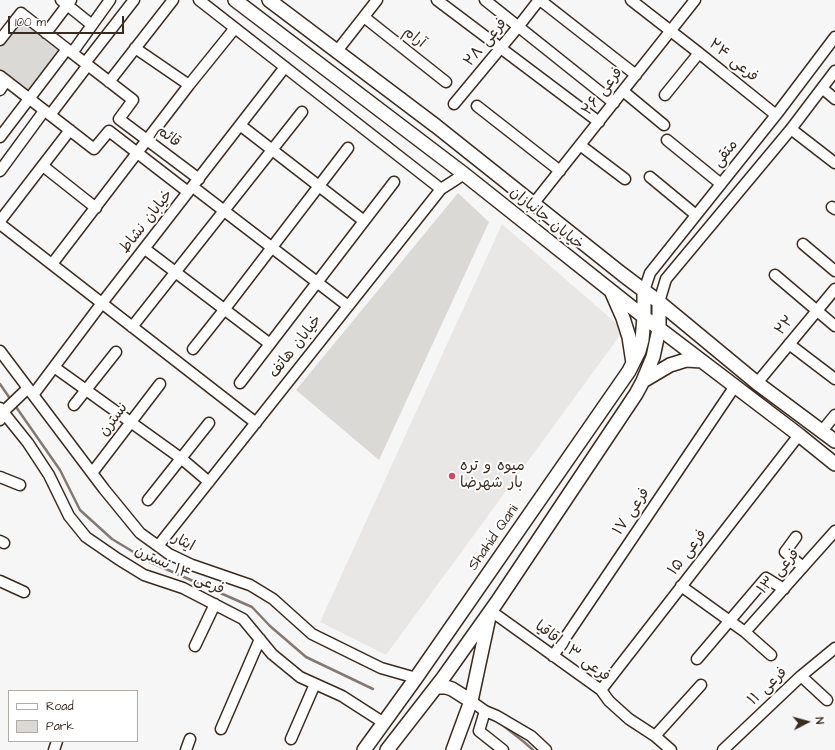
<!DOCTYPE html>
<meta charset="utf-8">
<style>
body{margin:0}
#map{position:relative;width:835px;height:750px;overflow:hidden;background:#f7f6f6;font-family:"Architects Daughter",sans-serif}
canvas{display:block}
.legend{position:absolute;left:8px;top:690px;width:130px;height:52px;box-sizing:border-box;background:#fff;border:1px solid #b1aaa5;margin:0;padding:5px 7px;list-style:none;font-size:12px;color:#3b2a1e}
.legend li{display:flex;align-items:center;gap:8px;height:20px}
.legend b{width:20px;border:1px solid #b1aaa5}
.north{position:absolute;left:787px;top:702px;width:40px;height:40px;-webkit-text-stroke:3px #fff;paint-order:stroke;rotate:84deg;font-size:11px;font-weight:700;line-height:16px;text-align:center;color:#3b2a1e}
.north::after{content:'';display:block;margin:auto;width:14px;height:18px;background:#3b2a1e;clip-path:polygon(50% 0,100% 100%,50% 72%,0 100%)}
.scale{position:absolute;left:8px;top:16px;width:116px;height:18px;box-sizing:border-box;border:2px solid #3b2a1e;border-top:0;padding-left:5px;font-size:12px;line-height:14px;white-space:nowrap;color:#3b2a1e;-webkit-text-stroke:3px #fff;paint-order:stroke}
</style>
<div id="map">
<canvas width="835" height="750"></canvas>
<ul class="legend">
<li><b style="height:5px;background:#fff"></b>Road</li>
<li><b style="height:11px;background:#dbd9d6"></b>Park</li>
</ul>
<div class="north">N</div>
<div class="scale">100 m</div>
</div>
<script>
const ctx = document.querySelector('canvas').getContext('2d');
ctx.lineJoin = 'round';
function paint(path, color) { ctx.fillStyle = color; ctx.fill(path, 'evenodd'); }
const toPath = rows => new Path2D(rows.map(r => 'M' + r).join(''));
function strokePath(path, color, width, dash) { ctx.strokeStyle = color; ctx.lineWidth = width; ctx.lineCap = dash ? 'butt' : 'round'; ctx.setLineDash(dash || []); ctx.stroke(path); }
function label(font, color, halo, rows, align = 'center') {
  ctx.font = font + ' "Architects Daughter","Playpen Sans Arabic",sans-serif'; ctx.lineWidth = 4; ctx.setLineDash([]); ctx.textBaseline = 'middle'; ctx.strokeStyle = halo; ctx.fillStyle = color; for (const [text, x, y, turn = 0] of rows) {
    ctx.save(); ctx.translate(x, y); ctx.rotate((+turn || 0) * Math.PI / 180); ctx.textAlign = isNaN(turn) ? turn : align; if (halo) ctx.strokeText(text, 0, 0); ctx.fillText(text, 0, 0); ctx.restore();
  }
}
const built = toPath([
 [502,224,624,330,386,655,320,622]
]);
const green = toPath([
 [21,20,59,49,27,92,0,71,0,48],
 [458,193,489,222,379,460,296,390]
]);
const stream = toPath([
 [0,384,11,400],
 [14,404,60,470,80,510,112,539,150,562,252,607,270,626,306,657,373,689],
 [500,723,524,742,533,750]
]);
const minor = toPath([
 [61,0,92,25],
 [199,0,441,189],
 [437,0,599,122],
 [485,0,614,103],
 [540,0,636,75],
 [631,0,699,53,776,115],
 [364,17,446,82],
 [46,33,71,0],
 [0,40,21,13,67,49,0,137],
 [135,48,189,85],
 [67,49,133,100,119,119,199,179],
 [337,51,377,0],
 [72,53,110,0],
 [85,63,134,0],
 [0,76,94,149,109,131,188,192],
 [109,82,173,0],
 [822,88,835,99],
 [0,90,6,81],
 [623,91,664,125],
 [665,95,699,53],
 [454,104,518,27,539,0],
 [477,106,560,171],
 [50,115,88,65],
 [240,125,364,221],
 [791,129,835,163],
 [667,140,721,184],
 [580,145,625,179],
 [43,166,96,208],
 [0,171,44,111],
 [650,177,696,215],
 [193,187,348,306],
 [534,203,695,0],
 [832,207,835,209],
 [0,221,70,130],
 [0,224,256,423],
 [803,244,835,271],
 [145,249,270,344],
 [52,264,189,85,235,28],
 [775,275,835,326],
 [644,291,650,273,776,115,835,37],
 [659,302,666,279,791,129,835,71],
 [132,327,302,112],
 [789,344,835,379],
 [193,349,224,310,348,148],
 [0,351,104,489,140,533,169,554,192,565,250,585,273,599,312,634,381,668,416,678],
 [54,367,182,459,209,482],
 [240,383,394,182],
 [757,383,835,289],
 [33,395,102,303,285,67],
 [74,405,116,352],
 [0,408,28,443,49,475,69,516,86,537,118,559,144,575,183,588,243,619,272,654,300,677,342,696,384,723],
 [0,420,3,412,28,388],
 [822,431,835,415],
 [92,473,160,384],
 [0,477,20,485],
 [148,500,209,423],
 [796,537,785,552,803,567],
 [0,541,4,543],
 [158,546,441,189,452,182,464,174],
 [0,581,24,592],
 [681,586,745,632,771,655],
 [491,611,601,690,609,701,629,719,655,736,671,750],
 [745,632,835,531],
 [195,646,215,604],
 [553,656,735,386],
 [697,659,766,578,784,589],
 [801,676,827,700],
 [601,690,799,435],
 [471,701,485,711,497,716,531,736,546,750],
 [485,711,479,731,503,750],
 [221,729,260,639],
 [655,736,701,685],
 [291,739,315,684],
 [54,750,57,741],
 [186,750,190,739],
 [723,750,801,676,835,648]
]);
const major = toPath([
 [235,0,464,174,644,317,799,435,835,464],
 [269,0,436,126,622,274,659,302,757,383,835,441],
 [612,293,623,318,629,337,633,363],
 [643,381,670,365,686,360,702,361],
 [436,687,446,687,452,689,471,701,489,617],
 [364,750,416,678,629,371,639,351,642,340,644,317,644,291],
 [387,750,443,678,497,602,636,394,643,381,653,357,659,329,659,302],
 [453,750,471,701]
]);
const markers = [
 [452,476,4,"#d1495b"]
];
const streetNames = [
 ["آرام",414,38,38],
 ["فرعی ۲۸",486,43,-50],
 ["فرعی ۲۴",733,61,39],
 ["فرعی ۲۶",603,92,-52],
 ["قائم",168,137,37],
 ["متقی",726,154,-52],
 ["خیابان جانبازان",546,219,39],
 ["خیابان نشاط",147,222,-52],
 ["۲۲",785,326,-50],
 ["خیابان هاتف",296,347,-52],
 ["نسترن",114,420,-53],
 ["فرعی ۱۷",632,512,-56],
 ["Shahid Qani",494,538,-55],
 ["ایثار",183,543,28],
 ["فرعی ۱۵",688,553,-52],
 ["فرعی ۱۴ نسترن",179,571,25],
 ["فرعی ۱۳",779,572,-48],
 ["فرعی ۱۳ اقاقیا",572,652,37],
 ["فرعی ۱۱",768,687,-43]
];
const poiNames = [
 ["میوه و تره",460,467],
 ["بار شهرضا",460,484]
];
paint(built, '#e9e7e6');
paint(green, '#dbd9d6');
strokePath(stream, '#847972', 2.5);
strokePath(minor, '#3b2a1e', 13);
strokePath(major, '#3b2a1e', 16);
strokePath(minor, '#fff', 10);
strokePath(major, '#fff', 13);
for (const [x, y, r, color] of markers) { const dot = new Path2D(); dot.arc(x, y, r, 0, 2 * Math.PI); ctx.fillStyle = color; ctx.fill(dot); strokePath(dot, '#fff', 1.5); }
label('15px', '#3b2a1e', '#fff', streetNames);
label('15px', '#3b2a1e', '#fff', poiNames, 'left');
</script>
